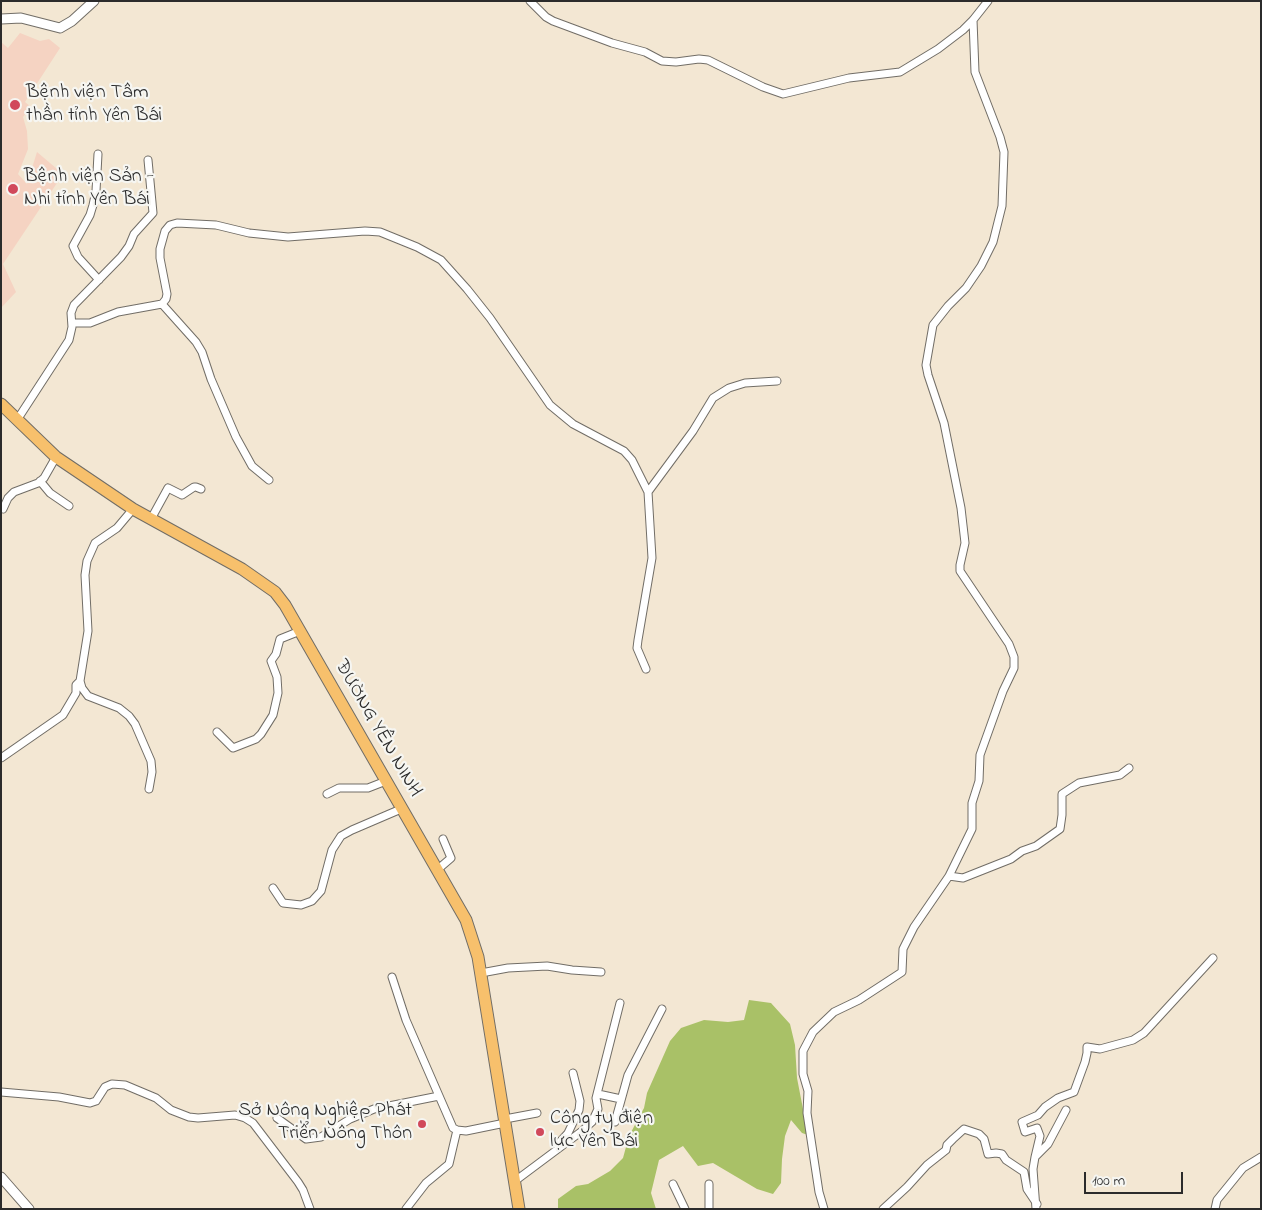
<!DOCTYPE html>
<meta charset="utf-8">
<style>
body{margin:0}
#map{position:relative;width:1262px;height:1210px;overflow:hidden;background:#f3e7d3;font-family:"Indie Flower",sans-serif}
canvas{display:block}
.frame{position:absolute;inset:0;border:2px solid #2b2b2b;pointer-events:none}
.scale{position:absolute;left:1084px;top:1172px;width:99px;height:22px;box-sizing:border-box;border:2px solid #2b2b2b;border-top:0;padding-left:6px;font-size:15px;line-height:18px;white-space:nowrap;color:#2b2b2b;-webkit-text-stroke:4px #f6f6f2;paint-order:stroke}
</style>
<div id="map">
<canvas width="1262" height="1210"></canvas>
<div class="frame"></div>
<div class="scale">100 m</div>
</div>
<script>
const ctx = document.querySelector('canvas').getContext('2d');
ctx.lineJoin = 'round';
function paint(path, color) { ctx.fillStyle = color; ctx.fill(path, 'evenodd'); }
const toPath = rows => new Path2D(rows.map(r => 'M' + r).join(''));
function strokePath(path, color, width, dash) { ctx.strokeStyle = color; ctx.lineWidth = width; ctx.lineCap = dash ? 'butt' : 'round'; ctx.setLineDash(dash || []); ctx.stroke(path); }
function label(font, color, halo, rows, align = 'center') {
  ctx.font = font + ' "Indie Flower",sans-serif'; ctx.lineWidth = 4.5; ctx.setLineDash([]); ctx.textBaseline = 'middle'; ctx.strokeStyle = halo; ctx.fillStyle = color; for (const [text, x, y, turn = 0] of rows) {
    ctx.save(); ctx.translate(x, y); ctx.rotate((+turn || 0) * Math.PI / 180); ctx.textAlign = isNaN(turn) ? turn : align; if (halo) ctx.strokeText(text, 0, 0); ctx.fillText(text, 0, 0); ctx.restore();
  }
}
const built = toPath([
 [20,33,40,41,49,39,60,48,25,102,31,107,23,117,27,131,28,149,18,174,27,184,37,152,63,174,3,264,16,292,1,308,1,42,8,48]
]);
const green = toPath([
 [749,1000,771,1003,790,1024,795,1045,797,1078,808,1135,802,1133,791,1120,785,1136,782,1159,781,1183,773,1194,757,1189,713,1163,698,1166,683,1146,659,1160,651,1193,656,1209,558,1209,558,1199,576,1186,588,1184,610,1171,623,1158,629,1136,644,1108,647,1093,670,1041,681,1028,704,1020,728,1022,744,1020]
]);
const minor = toPath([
 [530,1,546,17,553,21,612,43,645,52,662,61,676,62,699,59,708,60,763,87,783,94,849,78,900,72,938,49,963,30,973,20,988,1],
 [98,154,96,191,93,205,90,215,73,246,78,257,99,280],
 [162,304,196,342,202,352,211,379,236,437,252,466,269,480],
 [72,323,90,323,118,312,162,304,166,299,167,294,160,258,160,249,165,231,170,225,177,223,216,225,249,233,288,237,365,231,380,232,417,247,441,260,467,289,490,318,550,405,573,424,624,451,632,460,648,492],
 [17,420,69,340,72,327,71,313,74,305,121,257,129,246,134,234,153,213,148,160],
 [40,481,50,493,69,506],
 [3,509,8,498,14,492,38,483,44,478,56,457],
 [133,509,117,528,95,543,87,561,85,575,88,631,80,681,82,688,88,696,119,708,129,716,135,724,151,761,152,772,149,789],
 [151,519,168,488,182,495,194,487,196,487,201,489],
 [646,669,637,648,638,640,652,558,648,492,693,431,713,398,729,388,745,383,777,381],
 [217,732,233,748,256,739,261,734,273,715,278,693,277,677,271,661,276,654,280,639,300,631],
 [1,758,63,715,76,693,76,685,80,681],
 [327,794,339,788,368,788,386,781],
 [437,870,451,858,443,839],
 [949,876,963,878,1011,859,1022,851,1036,846,1060,829,1062,815,1062,794,1079,783,1120,775,1129,768],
 [273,888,283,903,301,905,312,901,321,891,332,850,341,836,352,830,401,809],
 [481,973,508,968,547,966,572,970,601,972],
 [392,977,406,1020,453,1128,457,1130,466,1131,505,1123],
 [1,1092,59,1097,90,1103,96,1101,105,1087,112,1084,125,1085,156,1098,171,1110,189,1117,198,1118,235,1115,245,1118,253,1123,298,1182,303,1190,310,1209],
 [598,1094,621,1099],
 [277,1118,306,1139,321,1137,350,1119,374,1109,439,1096],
 [505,1119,537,1113],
 [615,1122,628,1075,662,1009],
 [557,1145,568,1133,579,1110,580,1101,573,1073],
 [1035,1157,1040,1136,1037,1128,1025,1132,1022,1122,1038,1115,1045,1107,1058,1098,1074,1092,1085,1062,1087,1053,1087,1047,1100,1049,1133,1040,1144,1033,1213,958],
 [515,1181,582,1131,592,1122,598,1109,596,1098,620,1003],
 [673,1184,685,1209],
 [709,1184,709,1209],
 [406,1209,426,1183,449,1164,457,1130],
 [824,1209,819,1192,807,1113,808,1091,803,1074,803,1051,813,1032,834,1012,859,1000,902,972,903,949,914,927,949,876,972,829,972,803,979,781,980,755,1003,691,1014,668,1014,657,1009,644,960,571,960,565,965,543,961,508,944,423,928,375,926,365,933,325,948,306,966,288,981,266,993,242,1002,206,1004,152,1000,137,975,72,973,20],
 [883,1209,907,1187,927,1165,946,1150,947,1145,953,1139,964,1129,979,1134,984,1139,988,1154,996,1153,1002,1154,1006,1160,1024,1172,1027,1189,1037,1204],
 [1036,1209,1033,1169,1035,1157,1048,1144,1066,1110],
 [1215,1209,1217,1200,1243,1168,1261,1157]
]);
const tertiary = toPath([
 [1,19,21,18,60,28,72,21,94,1],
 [1,1177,29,1209]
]);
const primary = toPath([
 [1,404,56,457,133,509,242,569,275,592,285,605,466,920,478,957,519,1209]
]);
const markers = [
 [15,105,6,"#d1495b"],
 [13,189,6,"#d1495b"],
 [422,1124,5,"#d1495b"],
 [540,1132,5,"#d1495b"]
];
const poiNames = [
 ["Bệnh viện Tâm",26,94],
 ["thần tỉnh Yên Bái",26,117],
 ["Bệnh viện Sản -",24,178],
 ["Nhi tỉnh Yên Bái",24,201],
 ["Sở Nông Nghiệp Phát",412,1112,"right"],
 ["Triển Nông Thôn",412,1135,"right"],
 ["Công ty điện",550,1120],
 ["lực Yên Bái",550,1143]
];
const streetNames = [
 ["ĐƯỜNG YÊN NINH",377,729,60]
];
paint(built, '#f5d3c2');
paint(green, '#a9c167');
strokePath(minor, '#716d66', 9);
strokePath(tertiary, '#716d66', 11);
strokePath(primary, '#716d66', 13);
strokePath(minor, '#fff', 7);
strokePath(tertiary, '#fff', 9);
strokePath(primary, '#f7c06c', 11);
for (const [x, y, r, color] of markers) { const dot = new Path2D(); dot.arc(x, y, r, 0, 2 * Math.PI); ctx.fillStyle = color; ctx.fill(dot); strokePath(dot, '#f6f6f2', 2); }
label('20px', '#2b2b2b', '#f6f6f2', poiNames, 'left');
label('20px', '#2b2b2b', '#f6f6f2', streetNames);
</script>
